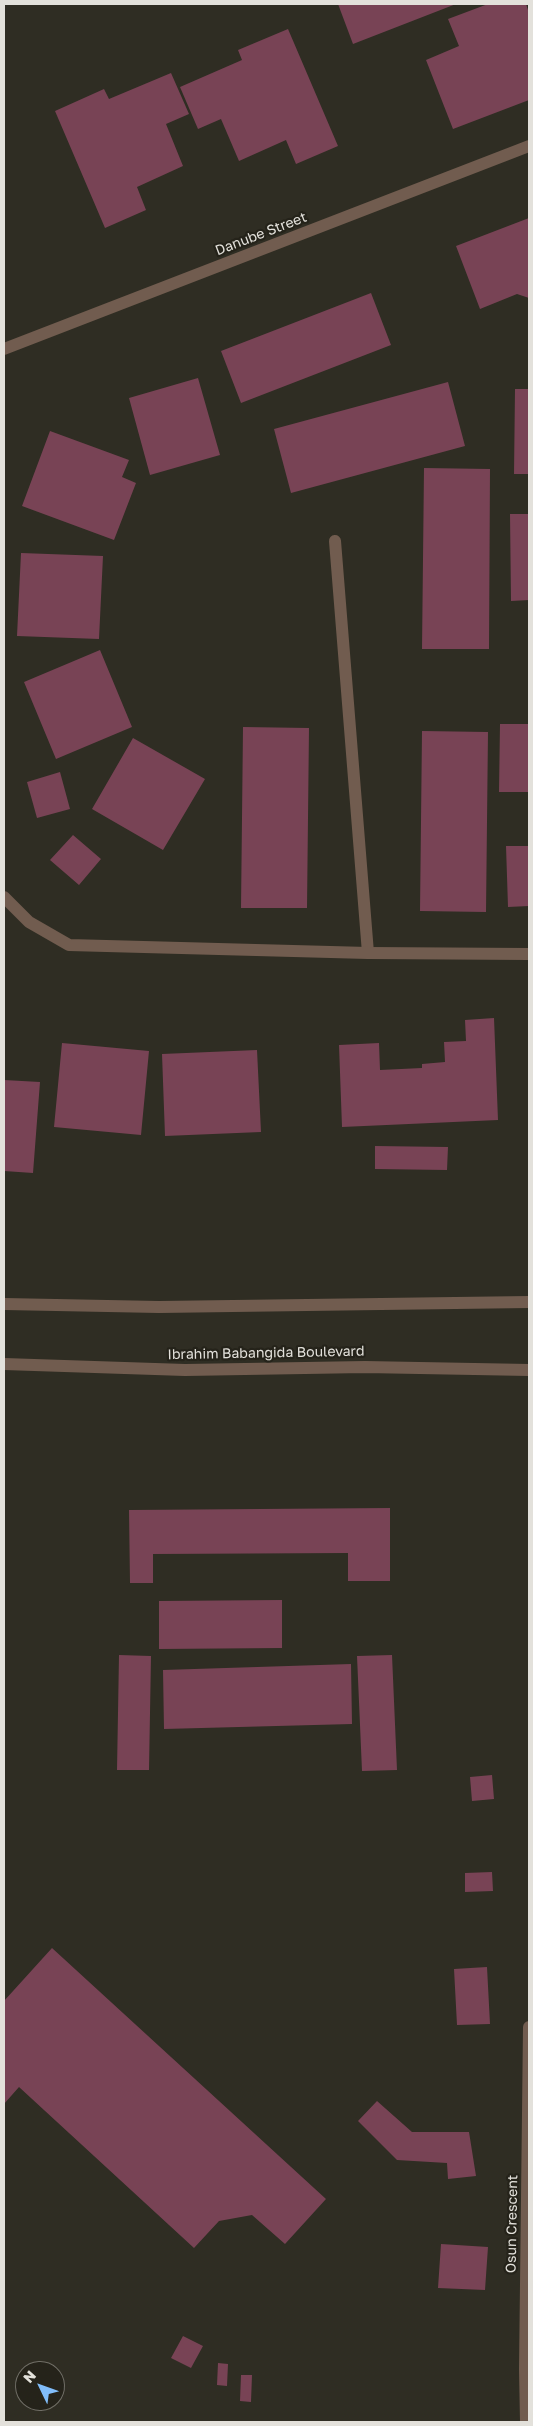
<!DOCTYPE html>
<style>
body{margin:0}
#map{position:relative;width:533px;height:2426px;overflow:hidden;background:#2f2d23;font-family:"Golos Text",sans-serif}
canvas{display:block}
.frame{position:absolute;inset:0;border:5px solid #e3e1db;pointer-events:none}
.north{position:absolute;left:15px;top:2361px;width:50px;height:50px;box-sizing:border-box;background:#25231a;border:1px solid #716f67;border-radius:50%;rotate:312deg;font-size:14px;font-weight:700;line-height:20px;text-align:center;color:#e3e1db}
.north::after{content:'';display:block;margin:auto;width:18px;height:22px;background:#81bdfa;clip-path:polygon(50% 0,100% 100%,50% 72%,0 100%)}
</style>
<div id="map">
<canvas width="533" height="2426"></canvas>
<div class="frame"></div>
<div class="north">N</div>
</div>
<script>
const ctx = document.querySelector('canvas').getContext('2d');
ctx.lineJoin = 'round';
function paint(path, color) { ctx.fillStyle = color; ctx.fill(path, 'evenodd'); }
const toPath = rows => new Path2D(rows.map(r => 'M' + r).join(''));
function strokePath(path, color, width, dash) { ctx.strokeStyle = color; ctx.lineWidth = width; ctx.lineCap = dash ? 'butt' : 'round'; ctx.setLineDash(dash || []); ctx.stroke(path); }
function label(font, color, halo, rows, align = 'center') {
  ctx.font = font + ' "Golos Text",sans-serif'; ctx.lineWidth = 4.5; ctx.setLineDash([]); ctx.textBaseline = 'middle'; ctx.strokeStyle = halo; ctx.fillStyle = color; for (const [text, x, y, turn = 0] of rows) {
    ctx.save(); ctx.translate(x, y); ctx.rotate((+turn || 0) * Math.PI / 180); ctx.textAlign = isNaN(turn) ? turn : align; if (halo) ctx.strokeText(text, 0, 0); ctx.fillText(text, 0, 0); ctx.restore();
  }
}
const building = toPath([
 [338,4,456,4,353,44],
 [488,4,526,4,529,13,529,100,453,129,426,60,459,46,448,19],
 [288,29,338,146,296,164,286,140,239,161,221,119,198,129,180,87,242,60,238,50],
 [171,73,189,114,166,124,183,166,137,187,146,210,105,228,55,111,104,89,109,99],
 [529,218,529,298,517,294,480,309,456,246],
 [371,293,391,345,241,403,221,351],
 [198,378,220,455,150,475,129,398],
 [448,382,465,446,291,493,274,429],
 [515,389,529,389,529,474,514,474],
 [50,431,129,460,122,477,136,483,114,540,22,506],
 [424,468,490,469,489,649,422,649],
 [510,514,529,514,529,600,511,601],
 [21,553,103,556,99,639,17,636],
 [100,650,132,727,56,759,24,682],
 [500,724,529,724,529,792,499,792],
 [243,727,309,728,307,908,241,908],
 [422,731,488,732,486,912,420,911],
 [133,738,205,779,163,850,92,809],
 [60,772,70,809,37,818,27,782],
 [73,835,101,859,79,885,50,860],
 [506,846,529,846,529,906,508,907],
 [494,1018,498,1120,342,1127,339,1045,379,1043,380,1070,422,1068,422,1064,445,1062,444,1042,466,1041,465,1020],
 [62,1043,149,1051,141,1135,54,1127],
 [257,1050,261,1132,165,1136,162,1054],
 [4,1080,40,1082,33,1173,4,1171],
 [375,1146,448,1147,447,1170,375,1169],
 [390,1508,390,1581,348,1581,348,1553,153,1554,153,1583,130,1583,129,1510],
 [282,1600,282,1648,159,1649,159,1601],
 [119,1655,151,1656,149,1770,117,1770],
 [392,1655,397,1770,362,1771,357,1656],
 [351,1664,352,1724,164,1729,163,1670],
 [492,1775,494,1799,472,1801,470,1777],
 [492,1872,493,1891,465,1892,465,1873],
 [52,1948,326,2199,285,2244,252,2215,219,2221,194,2248,19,2087,4,2104,4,2001],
 [487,1967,490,2024,457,2025,454,1969],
 [377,2101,412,2132,469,2132,476,2176,448,2179,447,2163,397,2160,358,2121],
 [441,2244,488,2247,485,2290,438,2288],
 [183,2336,203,2346,191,2368,171,2358],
 [218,2363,228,2364,227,2386,217,2385],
 [241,2375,252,2375,251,2402,240,2401]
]);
const service = toPath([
 [335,541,368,953]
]);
const minor = toPath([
 [4,349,529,146],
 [4,897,29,922,69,945,368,953,529,954],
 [526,2422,525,2369,529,2027]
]);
const tertiary = toPath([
 [4,1304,159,1307,529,1302],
 [4,1364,185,1370,365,1367,529,1370]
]);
const streetNames = [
 ["Danube Street",261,234,-21],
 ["Ibrahim Babangida Boulevard",266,1353,-1],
 ["Osun Crescent",512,2224,-89]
];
paint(building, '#784355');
strokePath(service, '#715c4f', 12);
strokePath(minor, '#715c4f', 12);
strokePath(tertiary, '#715c4f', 12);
label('14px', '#e3e1db', '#25231a', streetNames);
</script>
